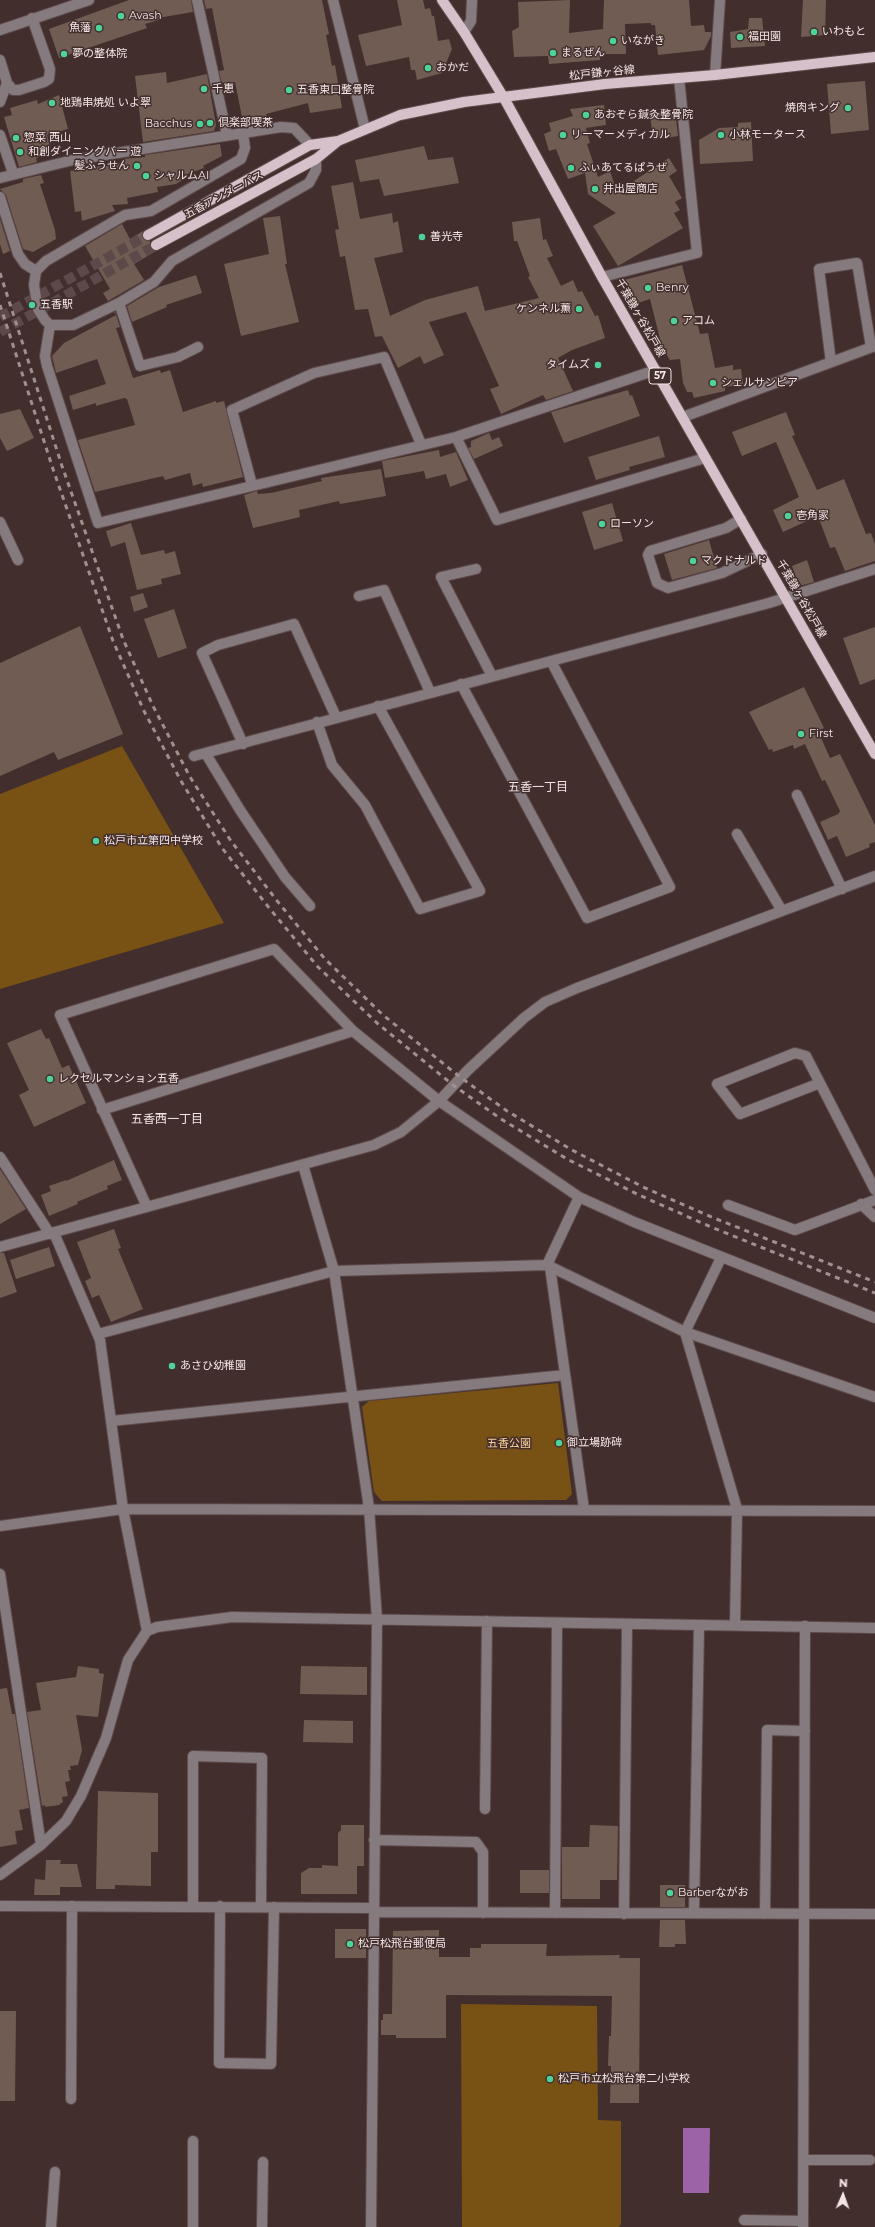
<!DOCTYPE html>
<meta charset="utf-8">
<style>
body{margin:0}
#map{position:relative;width:875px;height:2227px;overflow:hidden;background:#432e2e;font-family:Montserrat,sans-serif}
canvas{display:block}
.north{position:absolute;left:823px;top:2175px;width:40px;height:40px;-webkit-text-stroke:3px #432e2e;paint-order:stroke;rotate:2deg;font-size:11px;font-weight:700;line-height:16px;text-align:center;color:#f3e5e4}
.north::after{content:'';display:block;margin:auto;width:14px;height:18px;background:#f3e5e4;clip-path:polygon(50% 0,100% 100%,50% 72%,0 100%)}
</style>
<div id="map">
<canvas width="875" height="2227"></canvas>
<div class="north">N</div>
</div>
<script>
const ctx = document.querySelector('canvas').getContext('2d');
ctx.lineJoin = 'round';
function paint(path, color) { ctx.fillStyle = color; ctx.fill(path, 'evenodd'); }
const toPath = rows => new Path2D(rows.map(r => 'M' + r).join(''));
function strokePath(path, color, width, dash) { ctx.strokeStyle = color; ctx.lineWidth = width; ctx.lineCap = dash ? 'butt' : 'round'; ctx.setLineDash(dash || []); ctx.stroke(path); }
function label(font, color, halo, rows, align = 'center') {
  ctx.font = font + ' Montserrat,"Noto Sans JP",sans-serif'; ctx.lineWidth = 3; ctx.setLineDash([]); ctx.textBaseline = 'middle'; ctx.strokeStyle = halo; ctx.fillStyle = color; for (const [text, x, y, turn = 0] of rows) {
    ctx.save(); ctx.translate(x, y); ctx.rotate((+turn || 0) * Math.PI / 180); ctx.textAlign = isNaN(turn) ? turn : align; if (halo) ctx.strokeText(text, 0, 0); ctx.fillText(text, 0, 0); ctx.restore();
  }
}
const green = toPath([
 [122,746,224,923,0,989,0,794],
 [558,1383,572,1494,566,1500,382,1501,374,1492,362,1407,369,1401],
 [461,2004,597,2006,598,2120,621,2121,621,2224,619,2227,462,2227]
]);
const water = toPath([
 [683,2128,710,2128,709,2193,683,2193]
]);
const building = toPath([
 [129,0,191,0,193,12,158,18,159,20,145,24,147,28,59,58,49,29],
 [204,0,322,0,329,34,326,35,332,66,335,65,342,108,310,113,308,103,266,114,267,116,250,119,250,115,242,117,235,82,222,84,219,71,224,70,212,8,206,9],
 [397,0,423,0,425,9,430,8,432,16,434,16,438,41,449,39,452,49,442,73,417,80,415,70,411,70,409,57,366,66,358,35,402,25],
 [570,0,569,33,603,29,604,0,689,0,691,26,704,25,705,32,711,32,711,36,704,50,658,55,655,25,651,25,651,23,625,24,626,54,600,54,600,60,549,64,548,56,514,57,512,31,519,27,518,2],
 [803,0,826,0,825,35,801,37],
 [749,18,762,18,765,46,731,48,730,32,748,29],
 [166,72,167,83,207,74,216,125,214,131,143,142,135,76],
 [865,81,869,130,831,134,827,84],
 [59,95,68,129,47,135,52,154,36,158,37,162,19,167,4,117,12,115,10,108,37,100,38,104],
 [604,105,606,125,586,128,590,143,587,144,598,177,610,171,617,192,669,158,677,171,669,176,682,198,675,202,680,210,674,213,683,228,618,266,593,226,616,213,588,194,585,173,568,179,556,149,549,151,544,134,551,131,549,123,573,116,570,109],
 [675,111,678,136,653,140,650,114],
 [751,122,753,161,700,164,699,140,719,128,738,127,738,123],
 [220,144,222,156,203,166,204,168,182,176,182,180,176,184,157,187,158,192,127,198,128,204,112,205,115,211,82,221,81,211,75,212,70,171,122,163,122,159,145,157,145,155],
 [424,146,428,160,453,157,459,183,384,196,379,179,360,182,355,160],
 [41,175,44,183,40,184,55,230,56,239,33,252,23,249,6,195,0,189,23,182,23,179],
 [353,182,360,219,392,213,393,223,398,221,403,252,374,258,390,316,425,300,478,286,485,311,539,298,528,277,530,276,517,241,514,241,512,222,540,218,543,240,546,239,553,256,547,258,561,286,573,280,578,292,582,291,595,316,598,315,605,338,572,350,558,358,573,391,546,400,543,395,501,414,490,389,499,386,466,312,429,322,444,355,424,364,420,356,398,368,382,336,375,337,368,309,355,310,345,256,340,257,335,230,339,229,331,186],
 [280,216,287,264,285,264,299,322,241,336,224,264,269,254,263,218],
 [0,219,10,251,3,254,0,244],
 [122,224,130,239,143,231,143,238,150,241,150,248,156,251,134,264,144,280,108,301,103,293,110,289,85,246],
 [682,265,700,334,708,333,715,368,733,365,733,370,741,369,743,384,725,387,725,391,694,398,692,392,687,392,683,383,680,359,670,360,662,347,650,299,638,303,635,302,624,280],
 [196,275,202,293,166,305,167,307,132,322,127,306,159,287],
 [114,312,115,312,120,327,116,328,133,378,160,370,161,373,170,370,183,412,216,401,216,403,224,401,243,477,203,487,202,483,193,486,190,473,165,480,163,476,95,492,78,440,135,425,127,399,124,398,96,406,96,403,73,410,69,396,106,384,97,359,56,373,52,356,64,343,116,315],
 [628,390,630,396,632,395,640,416,564,443,551,412],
 [20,409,34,438,7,451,0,438,0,414],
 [786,412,795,435,792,436,817,490,844,479,866,534,871,533,875,544,875,561,845,571,835,547,830,548,818,516,783,532,773,510,799,497,776,442,742,456,732,432],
 [489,433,492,440,499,437,503,446,474,459,468,448,471,447,471,441],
 [659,436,665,457,629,467,630,470,596,480,588,457],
 [439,450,440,457,456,452,468,480,450,487,446,474,426,479,424,471,385,478,382,461],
 [381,469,386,496,340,504,339,501,299,510,300,517,253,528,244,495,257,491,258,494,271,493,322,481,321,478],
 [612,503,623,541,594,550,582,512],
 [131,523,141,555,164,550,165,554,175,551,181,574,161,579,162,584,137,590,125,542,111,547,106,531],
 [709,540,717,568,672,580,664,554],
 [807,560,814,582,799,586,792,566],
 [143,593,148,607,134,612,130,597],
 [174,609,187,648,158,658,144,619],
 [80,626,123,734,58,760,54,752,0,776,0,663],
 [875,627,875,679,860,685,843,638],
 [804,687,824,728,818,731,830,758,840,754,875,825,875,842,869,844,870,847,846,857,837,836,828,840,820,822,838,814,840,811,825,780,822,781,805,744,794,749,793,745,773,752,772,749,769,750,749,712],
 [41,1029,46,1039,49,1038,62,1068,69,1065,86,1103,34,1127,19,1095,29,1090,7,1043],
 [114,1160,122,1180,107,1186,108,1189,77,1202,78,1204,49,1216,41,1195,51,1191,49,1186,66,1180,66,1181],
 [0,1169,26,1209,0,1224],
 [114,1229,121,1248,118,1249,143,1309,111,1322,99,1295,92,1298,85,1281,91,1278,77,1242],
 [49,1247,55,1266,16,1279,10,1260],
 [0,1253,4,1253,17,1292,0,1298],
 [78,1666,99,1669,99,1673,104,1674,98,1717,76,1715,82,1750,78,1765,70,1766,71,1770,68,1770,70,1781,65,1782,68,1796,62,1797,63,1802,59,1805,45,1807,45,1805,42,1806,27,1712,41,1710,36,1683,76,1677],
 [301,1666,367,1667,367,1695,300,1694],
 [7,1688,12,1714,15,1714,29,1808,19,1810,23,1830,15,1831,17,1844,0,1847,0,1689],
 [304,1720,353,1721,353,1743,303,1742],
 [98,1791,158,1793,158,1852,151,1852,151,1886,115,1885,115,1889,96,1889],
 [341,1825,364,1825,364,1866,357,1866,357,1894,301,1894,301,1873,309,1868,322,1868,322,1865,338,1866,338,1833,341,1830],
 [590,1825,618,1826,617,1880,600,1880,600,1899,562,1899,562,1847,589,1847],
 [46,1860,61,1860,60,1864,77,1864,82,1887,60,1887,60,1895,34,1895,35,1879,45,1880],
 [520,1870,549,1870,549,1893,520,1893],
 [660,1885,685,1885,685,1907,660,1907],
 [660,1920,685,1920,686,1944,675,1944,675,1947,659,1947],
 [335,1929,366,1929,366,1958,335,1958],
 [439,1930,439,1957,470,1957,470,1948,481,1948,481,1944,547,1944,546,1956,620,1955,619,1958,640,1958,639,2103,610,2103,611,2066,608,2066,609,2036,611,2036,612,1996,446,1995,446,2038,396,2038,396,2035,381,2035,381,2020,383,2020,383,2014,392,2014,393,1931],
 [0,2011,16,2011,15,2101,0,2101]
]);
const majorTunnel = toPath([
 [0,317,148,235],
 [0,332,156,245]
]);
const minor = toPath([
 [197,0,227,135],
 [333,0,365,129],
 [0,30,89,0],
 [464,32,471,21,472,0],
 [0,60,7,83,13,90,19,90,44,82,49,79,50,69,32,18],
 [715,75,720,0],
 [0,102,7,83],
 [243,133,245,148,241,159,151,211,125,215,46,261,36,271,34,285,38,309,45,320,50,325,73,325,119,303,154,282,172,261,309,183,316,170,316,159],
 [0,135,13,173],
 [0,178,73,160,281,127,294,128,310,145],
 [0,197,18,254,25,264,36,271],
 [602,277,697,253,679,78],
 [119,303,140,366,178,357,198,347],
 [50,325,45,356,47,366,98,523,456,437,656,370],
 [831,362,819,269,857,263,871,347],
 [683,417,875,346],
 [456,437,497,520,705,458],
 [252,485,232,410,314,373,384,357,421,444],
 [741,519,726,528,650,551,648,555,657,583,668,588,722,573,762,554],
 [0,522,18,560],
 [476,569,441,577,492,676],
 [359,596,384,590,430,692],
 [461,684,587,918,670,887,551,661],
 [317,722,332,765,365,805,420,909,480,891,378,706],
 [243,744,202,653,218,645,294,624,336,717],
 [206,754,240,810,285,877,310,906],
 [194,756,769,603,875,569],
 [797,795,842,889],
 [737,834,782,911],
 [820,1083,740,1114,717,1084,795,1053,806,1056,875,1190],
 [102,1110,353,1031],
 [0,1157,50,1234],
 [303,1165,334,1271,369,1508,377,1619,371,2227],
 [861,1204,875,1217],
 [728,1205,795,1230,875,1200],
 [147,1207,60,1015,274,949,353,1031,439,1101,468,1070,524,1018,545,1002,577,988,875,876],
 [54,1233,100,1340,123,1509,147,1631],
 [0,1247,374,1145,401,1132,439,1101,579,1197,634,1222,875,1318],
 [721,1258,685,1332,737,1509,735,1625],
 [547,1265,579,1197],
 [550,1267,584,1509],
 [98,1334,334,1271,547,1265,685,1332,875,1397],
 [111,1421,565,1375],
 [0,1526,123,1509,875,1511],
 [0,1574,41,1845],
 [485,1809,487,1621],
 [374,1840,476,1842,483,1852,483,1913],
 [0,1875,41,1845,66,1821,81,1796,106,1738,128,1660,147,1631,157,1627,232,1617,875,1628],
 [0,1906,374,1908],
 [220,1906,219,2063,271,2064,274,1907],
 [193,1907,193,1756,262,1758,261,1907],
 [374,1912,875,1914],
 [555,1913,557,1623],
 [694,1913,699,1625],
 [624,1914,627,1624],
 [765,1914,767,1730,805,1731],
 [71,2099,72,1906],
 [803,2160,870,2160],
 [744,2220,803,2221],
 [51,2227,55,2172],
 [193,2227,193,2141],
 [262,2227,263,2162],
 [803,2227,805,1626]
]);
const major = toPath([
 [442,0,464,32,504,98,602,277,875,754],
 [148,235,310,145,338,141,400,115,464,102,605,84,715,75,875,57],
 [156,245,316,159,338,141]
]);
const rail = toPath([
 [0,273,62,466,123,639,153,706,190,777,231,841,278,902,325,959,383,1015,460,1077,507,1111,572,1150,643,1187,714,1218,875,1282],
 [0,305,53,469,113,641,144,711,181,781,222,848,270,909,318,967,377,1023,453,1085,501,1119,567,1159,639,1195,711,1227,875,1293]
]);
const markers = [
 [121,16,4,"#4dd39a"],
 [99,28,4,"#4dd39a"],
 [814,32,4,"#4dd39a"],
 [740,37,4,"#4dd39a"],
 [613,41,4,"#4dd39a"],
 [553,53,4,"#4dd39a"],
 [64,54,4,"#4dd39a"],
 [428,68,4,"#4dd39a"],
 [204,89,4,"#4dd39a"],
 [289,90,4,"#4dd39a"],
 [52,103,4,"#4dd39a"],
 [848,108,4,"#4dd39a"],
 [586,115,4,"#4dd39a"],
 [210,123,4,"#4dd39a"],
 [200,124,4,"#4dd39a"],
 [563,135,4,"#4dd39a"],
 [721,135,4,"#4dd39a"],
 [16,138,4,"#4dd39a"],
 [20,152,4,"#4dd39a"],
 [137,166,4,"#4dd39a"],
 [571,168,4,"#4dd39a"],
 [146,176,4,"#4dd39a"],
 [595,189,4,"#4dd39a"],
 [422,237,4,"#4dd39a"],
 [648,288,4,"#4dd39a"],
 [32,305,4,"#4dd39a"],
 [579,309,4,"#4dd39a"],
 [674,321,4,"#4dd39a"],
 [598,365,4,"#4dd39a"],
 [713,383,4,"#4dd39a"],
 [788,516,4,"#4dd39a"],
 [602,524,4,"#4dd39a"],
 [693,561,4,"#4dd39a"],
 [801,734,4,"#4dd39a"],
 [96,841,4,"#4dd39a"],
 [50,1079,4,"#4dd39a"],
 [172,1366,4,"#4dd39a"],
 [559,1443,4,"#4dd39a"],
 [670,1893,4,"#4dd39a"],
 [350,1944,4,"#4dd39a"],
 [550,2079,4,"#4dd39a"]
];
const shields = [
 [660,376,22]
];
const shieldNames = [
 ["57",660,376]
];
const poiNames = [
 ["Avash",129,16],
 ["魚藩",91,28,"right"],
 ["いわもと",822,32],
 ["福田園",748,37],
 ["いながき",621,41],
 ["まるぜん",561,53],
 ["夢の整体院",72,54],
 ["おかだ",436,68],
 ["千恵",212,89],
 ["五香東口整骨院",297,90],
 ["地鶏串焼処 いよ翠",60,103],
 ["焼肉キング",840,108,"right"],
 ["あおぞら鍼灸整骨院",594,115],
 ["倶楽部喫茶",218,123],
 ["Bacchus",192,124,"right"],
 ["リーマーメディカル",571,135],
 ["小林モータース",729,135],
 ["惣菜 西山",24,138],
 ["和創ダイニングバー 遊",28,152],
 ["髪ふうせん",129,166,"right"],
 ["ふぃあてるぱうぜ",579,168],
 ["シャルムAI",154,176],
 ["井出屋商店",603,189],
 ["善光寺",430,237],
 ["Benry",656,288],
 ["五香駅",40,305],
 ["ケンネル薫",571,309,"right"],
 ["アコム",682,321],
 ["タイムズ",590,365,"right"],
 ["シェルサンピア",721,383],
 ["壱角家",796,516],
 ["ローソン",610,524],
 ["マクドナルド",701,561],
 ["First",809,734],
 ["松戸市立第四中学校",104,841],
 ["レクセルマンション五香",58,1079],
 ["あさひ幼稚園",180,1366],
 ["御立場跡碑",567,1443],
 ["Barberながお",678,1893],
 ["松戸松飛台郵便局",358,1944],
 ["松戸市立松飛台第二小学校",558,2079]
];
const streetNames = [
 ["松戸鎌ヶ谷線",602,73,-6],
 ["五香アンダーパス",224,195,-28],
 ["千葉鎌ヶ谷松戸線",640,318,60],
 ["千葉鎌ヶ谷松戸線",801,599,60]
];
const parkNames = [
 ["五香公園",509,1444]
];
const neighbourhoodNames = [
 ["五香一丁目",538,787],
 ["五香西一丁目",167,1119]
];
paint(green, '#775214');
paint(water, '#9c64a7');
paint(building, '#705c52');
strokePath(majorTunnel, '#5d4949', 10, [10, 5]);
strokePath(minor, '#5f4b4b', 12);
strokePath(major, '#5f4b4b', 12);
strokePath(minor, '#857b7f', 10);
strokePath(major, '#d6c1ca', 10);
strokePath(rail, '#a19090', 3, [5, 5]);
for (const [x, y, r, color] of markers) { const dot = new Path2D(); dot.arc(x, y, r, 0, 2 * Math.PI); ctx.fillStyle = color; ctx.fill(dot); strokePath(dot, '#432e2e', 1.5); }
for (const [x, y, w] of shields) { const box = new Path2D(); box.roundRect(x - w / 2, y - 8, w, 16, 3); ctx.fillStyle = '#432e2e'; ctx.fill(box); strokePath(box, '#f3e5e4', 1); }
label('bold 10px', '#f3e5e4', null, shieldNames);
label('11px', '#f3e5e4', '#432e2e', poiNames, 'left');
label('11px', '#f3e5e4', '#432e2e', streetNames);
label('11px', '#fcd298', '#432e2e', parkNames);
label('12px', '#f3e5e4', '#432e2e', neighbourhoodNames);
</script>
